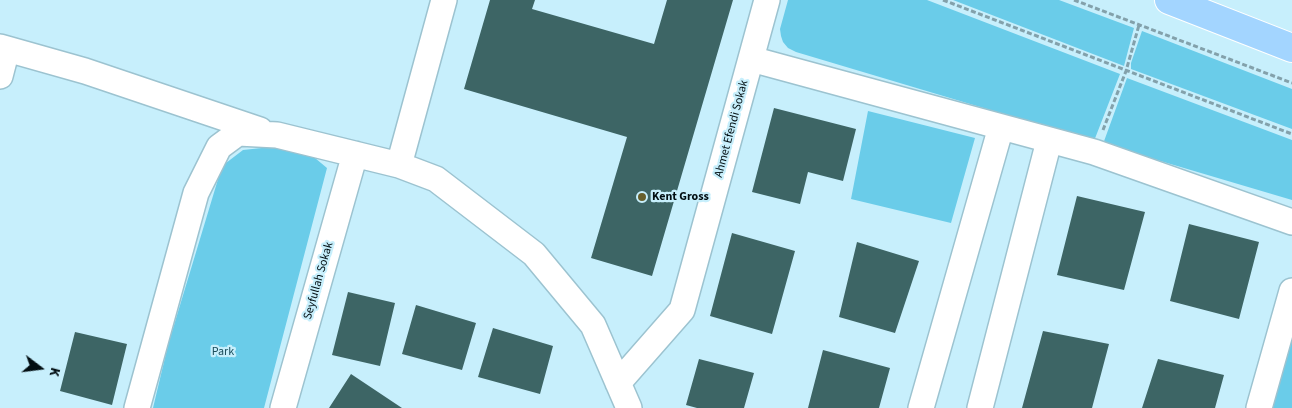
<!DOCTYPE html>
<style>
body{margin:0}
#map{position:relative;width:1292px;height:408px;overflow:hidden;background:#c7effc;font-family:"Source Sans 3",sans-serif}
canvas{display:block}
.north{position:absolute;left:15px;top:343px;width:50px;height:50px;-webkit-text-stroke:4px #c7effc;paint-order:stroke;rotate:105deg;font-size:14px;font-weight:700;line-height:20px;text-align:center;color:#020e12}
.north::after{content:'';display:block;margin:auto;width:18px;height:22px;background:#020e12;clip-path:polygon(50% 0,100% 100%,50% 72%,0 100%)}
</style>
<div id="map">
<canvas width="1292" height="408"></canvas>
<div class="north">K</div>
</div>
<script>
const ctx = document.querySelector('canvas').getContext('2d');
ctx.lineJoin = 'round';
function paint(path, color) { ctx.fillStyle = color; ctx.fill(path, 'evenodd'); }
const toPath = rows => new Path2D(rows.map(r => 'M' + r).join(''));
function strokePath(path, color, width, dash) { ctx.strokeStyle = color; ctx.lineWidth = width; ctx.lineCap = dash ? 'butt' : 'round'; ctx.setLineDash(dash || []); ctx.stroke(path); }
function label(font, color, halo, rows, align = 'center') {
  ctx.font = font + ' "Source Sans 3",sans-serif'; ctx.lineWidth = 4.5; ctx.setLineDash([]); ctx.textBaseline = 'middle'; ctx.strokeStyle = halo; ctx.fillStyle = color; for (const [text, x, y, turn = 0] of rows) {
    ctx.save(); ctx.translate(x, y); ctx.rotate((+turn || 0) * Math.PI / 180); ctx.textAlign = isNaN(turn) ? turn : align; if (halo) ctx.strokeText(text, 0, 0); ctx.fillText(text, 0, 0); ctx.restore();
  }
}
const green = toPath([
 [788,0,927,0,1120,74,1094,141,796,52,788,48,783,42,781,36,780,29],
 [953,0,1059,0,1134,28,1124,66],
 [1142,31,1292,89,1292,129,1131,69,1131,63],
 [1127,78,1292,140,1292,200,1103,144],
 [868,111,975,138,951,223,851,199],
 [280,146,315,158,327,168,264,408,153,408,168,345,222,166,243,150],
 [1292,338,1292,408,1272,408]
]);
const building = toPath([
 [490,0,535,0,532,9,654,44,667,0,733,0,652,276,591,258,627,137,464,89],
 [774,108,856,129,843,181,808,172,800,204,752,192],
 [1077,196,1145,212,1124,290,1057,275],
 [1189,224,1259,242,1239,319,1170,301],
 [732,233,795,251,772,334,710,316],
 [857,242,919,261,895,333,839,317],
 [348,292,395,303,380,366,332,355],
 [416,305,476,323,462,370,402,354],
 [493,328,553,346,540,394,478,377],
 [1043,331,1109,344,1092,408,1022,408],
 [75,332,127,344,112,405,60,391],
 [823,350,890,368,879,408,808,408],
 [699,359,754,373,744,408,697,408,686,405],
 [1158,359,1224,375,1215,408,1142,408],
 [351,374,402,408,329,408]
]);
const path = toPath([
 [943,0,1292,134],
 [1074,0,1292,83],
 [1103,130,1126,71,1139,25]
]);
const minor = toPath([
 [0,47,85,71,260,130],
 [751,59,1094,152,1292,222],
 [0,76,7,49],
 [399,165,444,0],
 [618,383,682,310,767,0],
 [137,408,196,193,219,147,238,133,277,135,399,165,436,179,534,254,593,325,629,408],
 [283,408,355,154],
 [921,408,1001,127],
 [980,408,1049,141],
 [1259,408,1292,291]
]);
const highway = toPath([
 [1169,0,1292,48]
]);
const markers = [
 [642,197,5,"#675f2c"]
];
const streetNames = [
 ["Ahmet Efendi Sokak",732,129,-75],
 ["Seyfullah Sokak",319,281,-74]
];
const poiNames = [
 ["Kent Gross",652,197]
];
const parkNames = [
 ["Park",223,352]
];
paint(green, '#6acce9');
paint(building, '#3d6565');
strokePath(minor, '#9cc3d0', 28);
strokePath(highway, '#fff', 30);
strokePath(path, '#83a1ab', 3, [5, 2.5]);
strokePath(minor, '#fff', 25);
strokePath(highway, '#a3d5ff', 28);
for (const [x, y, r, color] of markers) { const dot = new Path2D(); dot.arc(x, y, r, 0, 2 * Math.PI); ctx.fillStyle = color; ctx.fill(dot); strokePath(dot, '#c7effc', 2); }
label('12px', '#020e12', '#c7effc', streetNames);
label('bold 12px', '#020e12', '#c7effc', poiNames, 'left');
label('12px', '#1c4d5b', '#c7effc', parkNames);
</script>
